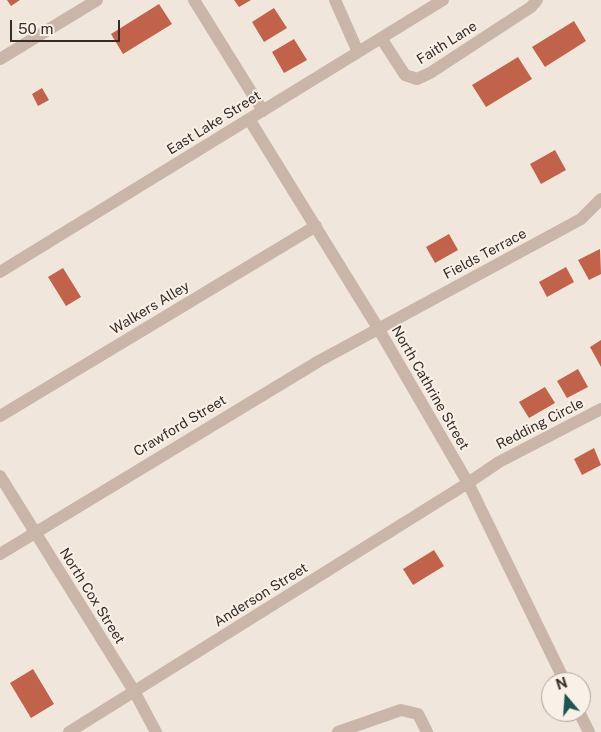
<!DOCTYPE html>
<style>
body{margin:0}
#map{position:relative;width:601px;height:732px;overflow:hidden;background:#f1e6dc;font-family:"Public Sans",sans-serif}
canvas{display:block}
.north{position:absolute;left:541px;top:672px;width:50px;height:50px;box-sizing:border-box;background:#f9f0e8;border:1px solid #aba29b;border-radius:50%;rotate:342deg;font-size:14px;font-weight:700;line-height:20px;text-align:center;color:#362c28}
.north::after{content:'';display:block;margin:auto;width:18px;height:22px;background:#1f5455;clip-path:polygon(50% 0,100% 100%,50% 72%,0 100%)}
.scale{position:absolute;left:10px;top:20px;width:110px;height:22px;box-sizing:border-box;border:2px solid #362c28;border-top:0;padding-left:6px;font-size:15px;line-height:18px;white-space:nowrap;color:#362c28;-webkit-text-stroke:4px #f9f0e8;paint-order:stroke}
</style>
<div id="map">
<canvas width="601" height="732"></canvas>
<div class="north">N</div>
<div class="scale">50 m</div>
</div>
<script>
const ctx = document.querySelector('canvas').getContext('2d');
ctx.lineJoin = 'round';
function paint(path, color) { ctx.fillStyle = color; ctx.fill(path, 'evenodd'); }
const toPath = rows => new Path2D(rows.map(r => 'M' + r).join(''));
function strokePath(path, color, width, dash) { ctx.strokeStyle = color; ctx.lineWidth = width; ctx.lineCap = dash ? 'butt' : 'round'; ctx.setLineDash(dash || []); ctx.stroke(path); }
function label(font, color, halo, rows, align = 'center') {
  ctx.font = font + ' "Public Sans",sans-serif'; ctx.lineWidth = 4; ctx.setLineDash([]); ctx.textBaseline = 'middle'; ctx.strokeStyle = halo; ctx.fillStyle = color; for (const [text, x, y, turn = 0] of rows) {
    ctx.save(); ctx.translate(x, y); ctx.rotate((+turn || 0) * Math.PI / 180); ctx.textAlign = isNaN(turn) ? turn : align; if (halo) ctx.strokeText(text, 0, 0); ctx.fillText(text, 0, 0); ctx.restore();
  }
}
const building = toPath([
 [7,0,20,0,11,6],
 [234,0,251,0,239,7],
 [159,4,172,24,123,54,111,34],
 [274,8,287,28,264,42,252,22],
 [574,21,586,41,545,67,532,47],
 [294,39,307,60,284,73,272,52],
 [518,57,532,79,486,107,472,85],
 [42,88,49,100,38,106,32,94],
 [555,150,566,170,541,184,530,164],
 [449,234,458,250,435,263,426,247],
 [600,249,601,274,589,280,578,260],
 [566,267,574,282,547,297,539,282],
 [63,268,81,297,66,306,48,277],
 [601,340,601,367,590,347],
 [578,369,588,387,567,398,557,381],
 [545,387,555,403,529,418,519,402],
 [594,448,601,465,582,475,574,459],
 [434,550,444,566,413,585,403,569],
 [33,669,54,704,31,718,10,683]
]);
const minor = toPath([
 [194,0,263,111],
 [335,0,358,52],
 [381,38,405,75,417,79,430,73,531,7,537,0],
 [0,59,97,0],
 [249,119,378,328,468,483,565,682],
 [0,272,443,0],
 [0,416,316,226],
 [0,476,134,691,156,732],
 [0,554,319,361,581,219,601,199],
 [579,712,589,732],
 [69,732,468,483,499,462,601,409],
 [338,732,401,710,418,714,427,732]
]);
const streetNames = [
 ["Faith Lane",447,43,-32],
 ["East Lake Street",214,123,-32],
 ["Fields Terrace",485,254,-28],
 ["Walkers Alley",150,308,-31],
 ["North Cathrine Street",430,388,60],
 ["Redding Circle",540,424,-27],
 ["Crawford Street",180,426,-31],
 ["Anderson Street",261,595,-32],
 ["North Cox Street",92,596,58]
];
paint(building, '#c1624a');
strokePath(minor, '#c9b6a8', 12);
label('14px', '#362c28', '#f9f0e8', streetNames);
</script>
